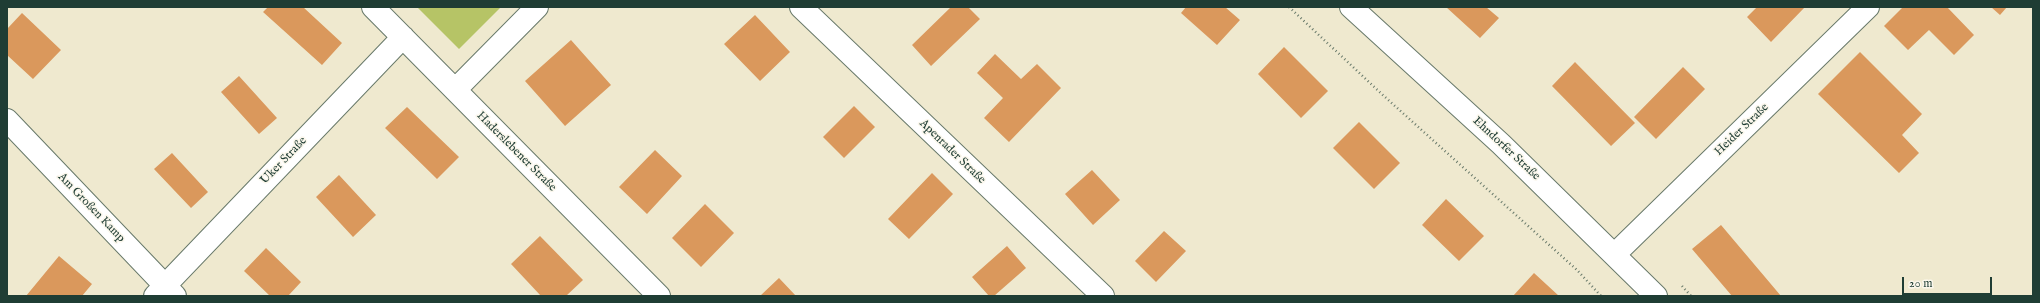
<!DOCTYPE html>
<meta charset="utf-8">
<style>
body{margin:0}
#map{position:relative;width:2040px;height:303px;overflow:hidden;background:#efe9cf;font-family:"IM FELL English",serif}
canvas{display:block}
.frame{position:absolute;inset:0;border:8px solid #1f3d34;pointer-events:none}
.scale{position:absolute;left:1902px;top:277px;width:90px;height:18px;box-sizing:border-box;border:2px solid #1f3d34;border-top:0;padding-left:5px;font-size:12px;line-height:14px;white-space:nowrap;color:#1f3d34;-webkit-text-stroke:3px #fbf7ec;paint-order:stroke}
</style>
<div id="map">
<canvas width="2040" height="303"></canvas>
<div class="frame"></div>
<div class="scale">20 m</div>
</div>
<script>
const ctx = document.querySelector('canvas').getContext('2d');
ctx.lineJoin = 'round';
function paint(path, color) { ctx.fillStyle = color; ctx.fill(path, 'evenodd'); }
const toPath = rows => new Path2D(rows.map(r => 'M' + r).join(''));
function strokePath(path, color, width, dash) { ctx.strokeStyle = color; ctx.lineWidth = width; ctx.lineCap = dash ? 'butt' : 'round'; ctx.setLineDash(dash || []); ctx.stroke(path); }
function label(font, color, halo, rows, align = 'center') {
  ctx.font = font + ' "IM FELL English",serif'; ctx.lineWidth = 3; ctx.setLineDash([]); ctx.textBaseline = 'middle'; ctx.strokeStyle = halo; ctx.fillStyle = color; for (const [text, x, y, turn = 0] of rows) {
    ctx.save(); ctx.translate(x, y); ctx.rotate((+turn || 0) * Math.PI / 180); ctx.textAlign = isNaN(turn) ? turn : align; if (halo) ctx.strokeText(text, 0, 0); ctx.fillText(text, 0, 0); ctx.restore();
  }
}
const green = toPath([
 [417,7,501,7,459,49]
]);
const building = toPath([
 [268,7,303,7,342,43,322,65,263,12],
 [951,7,968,7,980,19,931,66,912,45],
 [1186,7,1225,7,1240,20,1217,45,1181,13],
 [1446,7,1486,7,1499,18,1480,38],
 [1757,7,1805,7,1771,42,1747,17],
 [1903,7,1947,7,1974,35,1954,55,1929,30,1908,50,1884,26],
 [1991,7,2007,7,2000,15],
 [22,13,61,50,33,79,7,55,7,29],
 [755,15,790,52,760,81,724,44],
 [571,40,611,85,565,126,525,81],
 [1284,47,1328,91,1301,118,1258,74],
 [1860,52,1922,114,1902,135,1919,153,1899,173,1818,94],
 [995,54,1021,79,1037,64,1061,88,1009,142,984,118,1003,98,977,73],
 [1575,62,1635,123,1611,146,1552,86],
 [1683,67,1705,89,1656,139,1634,117],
 [239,76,277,118,259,134,221,92],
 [854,106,875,127,844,158,823,137],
 [407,107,459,157,437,179,385,128],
 [1359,122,1400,163,1374,189,1333,148],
 [655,150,682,176,647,214,619,187],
 [172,153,208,192,191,208,154,169],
 [1092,170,1120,200,1093,225,1065,194],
 [932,173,953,194,909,239,888,219],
 [339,175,376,215,353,237,316,197],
 [1446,199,1484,236,1459,261,1422,225],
 [705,204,734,233,701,267,672,238],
 [1721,225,1781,296,1732,296,1692,249],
 [1164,231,1186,251,1156,282,1135,261],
 [540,236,583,280,566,296,541,296,511,264],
 [1007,246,1026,268,994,296,989,296,972,277],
 [266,248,301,282,288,296,270,296,244,271],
 [59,256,92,284,82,296,26,296],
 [1534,273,1559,296,1513,296],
 [779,278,796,296,760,296]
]);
const path = toPath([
 [1289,7,1385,97,1577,270,1601,296],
 [1682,286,1691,296]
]);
const minor = toPath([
 [373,7,659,296],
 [801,7,1103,296],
 [1351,7,1501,144,1656,296],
 [455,90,537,7],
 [7,120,175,296],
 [1615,254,1868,7],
 [155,296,403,37]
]);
const streetNames = [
 ["Heider Straße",1742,130,-44],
 ["Ehndorfer Straße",1506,149,43],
 ["Haderslebener Straße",516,152,45],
 ["Apenrader Straße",952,152,44],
 ["Uker Straße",284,161,-46],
 ["Am Großen Kamp",91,208,46]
];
paint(green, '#b6c466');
paint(building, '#da985c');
strokePath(minor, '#68796a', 24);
strokePath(path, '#68796a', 2.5, [1, 3]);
strokePath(minor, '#fff', 22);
label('12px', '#1f3d34', '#fbf7ec', streetNames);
</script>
